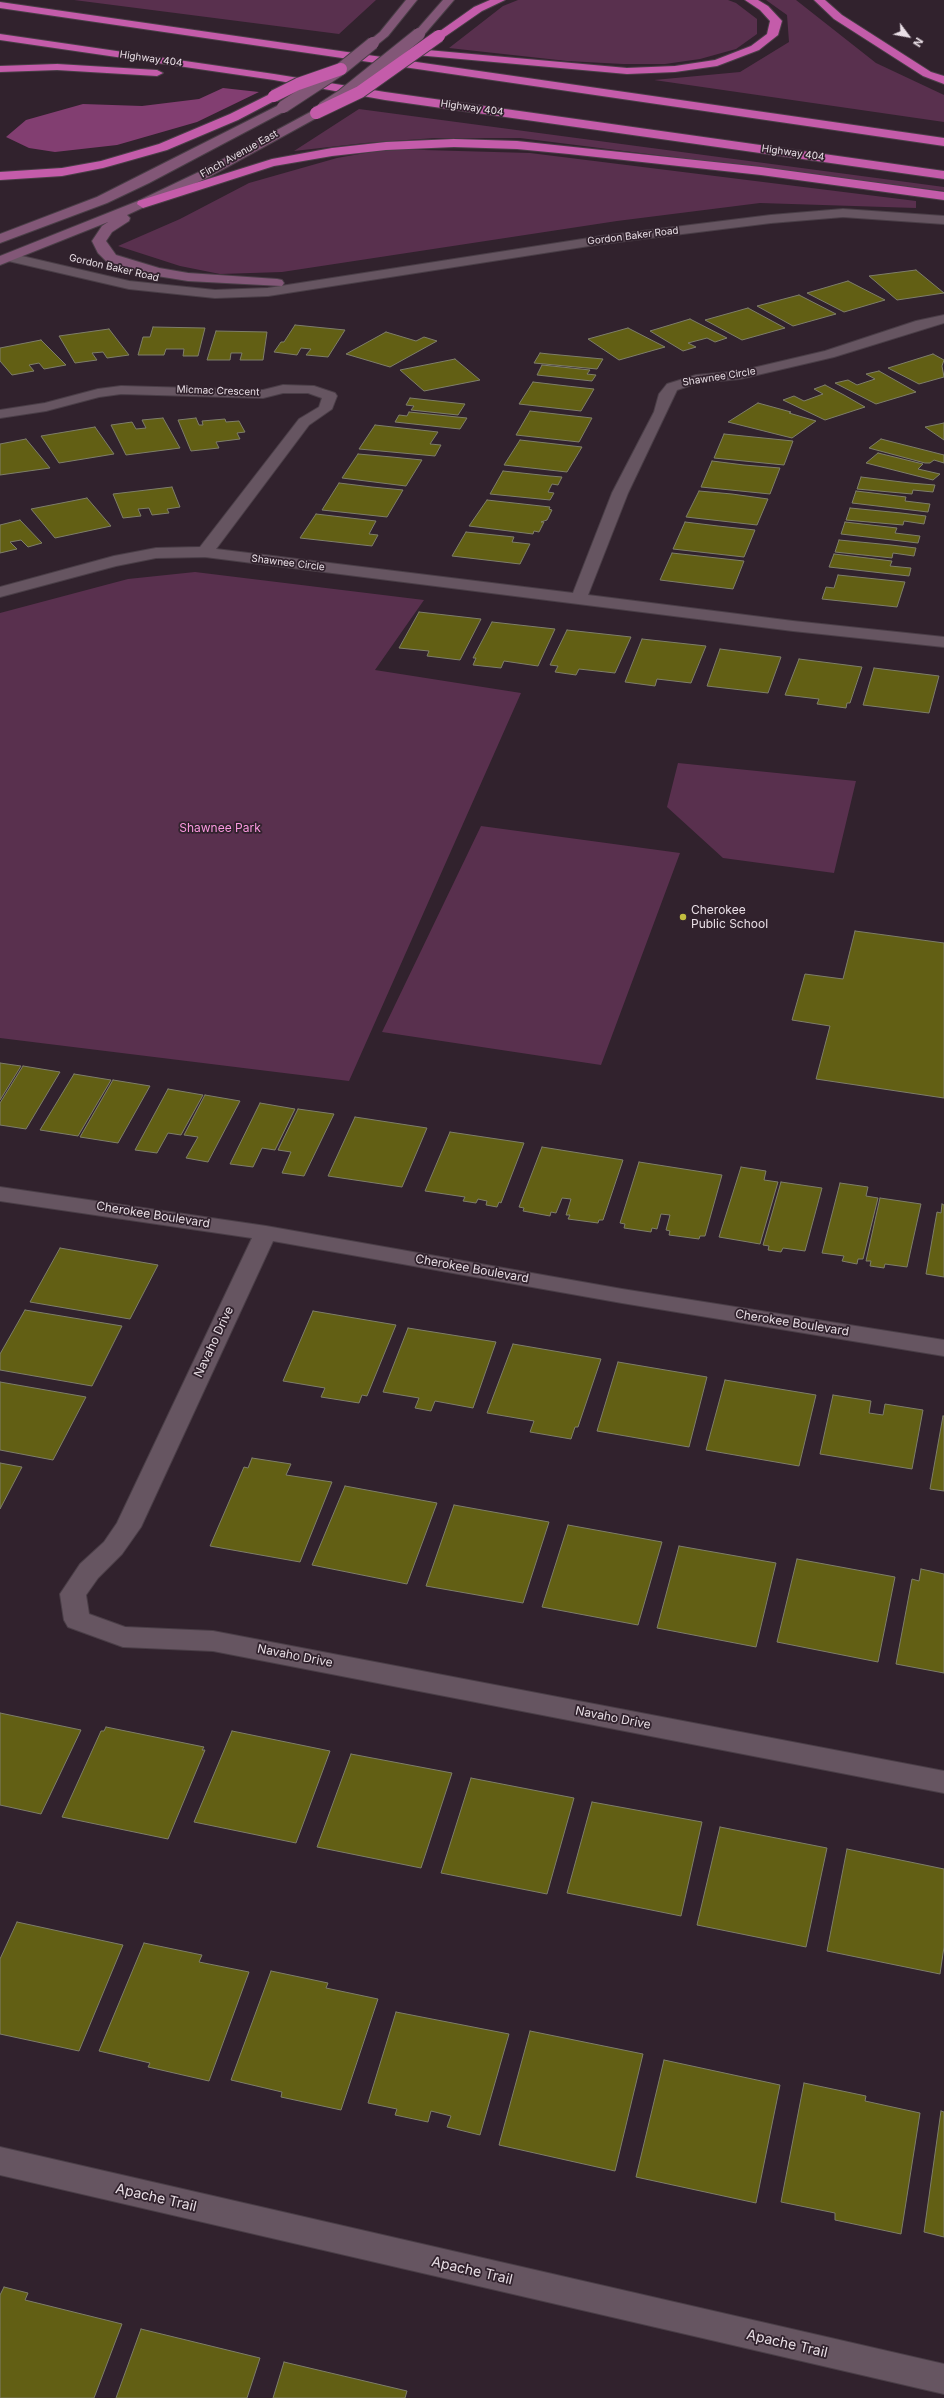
<!DOCTYPE html>
<style>
body{margin:0}
#map{position:relative;width:944px;height:2398px;overflow:hidden;background:#31222d;font-family:Inter,sans-serif}
canvas{display:block}
.north{position:absolute;left:888px;top:16px;width:40px;height:40px;-webkit-text-stroke:3px #31222d;paint-order:stroke;rotate:122deg;font-size:11px;font-weight:700;line-height:16px;text-align:center;color:#e9dfe6}
.north::after{content:'';display:block;margin:auto;width:14px;height:18px;background:#e9dfe6;clip-path:polygon(50% 0,100% 100%,50% 72%,0 100%)}
</style>
<div id="map">
<canvas width="944" height="2398"></canvas>
<div class="north">N</div>
</div>
<script>
const ctx = document.querySelector('canvas').getContext('2d');
ctx.lineJoin = 'round';
function paint(path, color) { ctx.fillStyle = color; ctx.fill(path, 'evenodd'); }
const toPath = rows => new Path2D(rows.map(r => 'M' + r).join(''));
function strokePath(path, color, width, dash) { ctx.strokeStyle = color; ctx.lineWidth = width; ctx.lineCap = dash ? 'butt' : 'round'; ctx.setLineDash(dash || []); ctx.stroke(path); }
function label(font, color, halo, rows, align = 'center') {
  ctx.font = font + ' Inter,sans-serif'; ctx.lineWidth = 3.5; ctx.setLineDash([]); ctx.textBaseline = 'middle'; ctx.strokeStyle = halo; ctx.fillStyle = color; for (const [text, x, y, turn = 0] of rows) {
    ctx.save(); ctx.translate(x, y); ctx.rotate((+turn || 0) * Math.PI / 180); ctx.textAlign = isNaN(turn) ? turn : align; if (halo) ctx.strokeText(text, 0, 0); ctx.fillText(text, 0, 0); ctx.restore();
  }
}
const green = toPath([
 [74,0,376,0,339,34],
 [518,0,728,0,736,3,757,19,757,34,736,49,700,59,665,64,623,64,567,61,449,48,503,6],
 [766,0,796,0,876,63,944,95,944,122,654,80,740,72,789,42,787,15],
 [359,109,944,187,944,191,520,138,435,138,365,143,294,151],
 [388,149,530,153,916,201,916,208,760,203,617,221,282,272,220,274,180,266,118,246,180,219,249,183,337,158],
 [195,572,424,600,375,670,521,693,349,1081,0,1038,0,613,128,579],
 [678,763,856,781,834,873,723,858,667,807],
 [481,826,680,853,601,1065,382,1032]
]);
const forest = toPath([
 [223,88,259,92,197,122,117,145,55,152,29,148,6,137,26,120,83,104,142,106,199,99]
]);
const building = toPath([
 [916,270,944,293,897,300,869,276,916,270],
 [848,281,885,300,844,312,807,293,848,281],
 [799,295,836,314,793,326,757,306,799,295],
 [748,308,785,328,742,340,705,320,748,308],
 [690,319,727,338,715,342,707,338,688,343,696,347,683,351,650,331,690,319],
 [295,325,345,330,328,357,306,355,311,349,301,348,297,355,274,352,281,342,284,342,295,325],
 [153,327,205,328,198,356,183,356,184,349,166,349,164,355,138,355,143,337,150,337,153,327],
 [628,328,665,347,619,360,588,339,628,328],
 [109,329,129,355,107,358,103,352,92,353,97,360,75,363,59,336,109,329],
 [216,331,267,332,263,360,240,360,242,353,231,353,230,360,207,360,216,331],
 [386,332,416,341,424,337,437,341,390,367,346,354,386,332],
 [41,340,66,365,44,369,39,363,29,365,34,371,12,375,0,361,0,348,41,340],
 [540,353,549,354,603,359,597,369,534,363,540,353],
 [933,354,944,360,942,366,944,377,919,384,888,368,933,354],
 [455,359,480,380,424,391,400,370,455,359],
 [542,365,590,370,587,374,596,375,592,381,537,375,542,365],
 [879,371,916,392,876,404,835,383,848,380,857,385,875,379,866,374,879,371],
 [533,382,567,386,594,389,581,411,519,404,533,382],
 [825,385,844,395,865,407,825,420,783,400,794,396,804,401,823,394,814,389,825,385],
 [410,398,465,404,458,415,411,410,414,406,406,405,410,398],
 [758,403,791,412,789,413,816,421,792,438,728,422,758,403],
 [530,411,565,415,592,418,579,442,516,435,530,411],
 [409,412,457,417,467,418,460,429,395,422,399,415,407,416,409,412],
 [163,418,180,448,126,455,111,425,132,422,136,429,146,428,142,420,163,418],
 [196,418,199,425,203,425,202,421,225,419,226,422,239,421,245,432,237,433,240,439,216,442,219,448,191,451,178,420,196,418],
 [944,423,944,440,925,427,944,423],
 [375,425,438,432,430,444,441,445,435,456,359,449,375,425],
 [95,427,114,454,59,463,41,436,95,427],
 [724,434,793,441,784,465,714,458,724,434],
 [26,439,50,468,0,475,0,444,26,439],
 [881,439,944,455,944,463,934,460,930,463,925,463,869,448,881,439],
 [520,440,582,447,567,472,504,465,520,440],
 [878,453,923,464,918,469,940,474,933,480,866,463,878,453],
 [358,454,392,457,422,460,406,486,342,478,358,454],
 [712,461,744,465,780,468,770,494,701,487,712,461],
 [503,471,550,476,562,477,558,485,552,484,548,492,554,493,550,500,490,494,503,471],
 [861,477,910,483,935,485,933,492,913,490,912,494,857,489,861,477],
 [339,483,372,487,403,490,387,517,322,510,339,483],
 [172,487,180,507,167,509,169,513,152,515,149,508,138,509,141,516,123,518,113,494,172,487],
 [699,491,732,494,768,499,757,525,686,517,699,491],
 [856,491,906,497,905,501,930,504,928,512,852,503,856,491],
 [87,498,111,526,55,538,31,509,87,498],
 [487,500,550,507,549,509,552,510,547,520,541,522,544,522,539,532,534,531,533,534,469,526,487,500],
 [850,508,901,513,926,516,924,524,904,521,903,525,846,520,850,508],
 [316,514,376,521,369,534,378,535,372,546,300,538,316,514],
 [20,520,42,543,28,547,21,540,10,542,17,549,0,553,0,525,20,520],
 [685,522,718,526,755,530,744,557,673,549,685,522],
 [845,522,897,528,895,533,920,536,918,543,841,534,845,522],
 [466,532,514,537,512,542,530,544,520,564,452,556,466,532],
 [839,540,891,545,916,548,914,556,893,553,892,558,835,552,839,540],
 [672,553,744,561,733,589,660,580,672,553],
 [834,554,892,561,890,566,911,568,909,576,829,567,834,554],
 [838,575,905,582,897,607,822,599,826,587,834,588,838,575],
 [419,612,481,619,460,660,427,656,429,651,399,648,419,612],
 [492,622,555,629,538,666,504,661,501,668,473,665,476,658,473,658,492,622],
 [567,630,631,637,615,673,579,669,576,675,555,672,558,666,550,665,567,630],
 [642,639,706,646,691,683,657,679,655,686,625,682,642,639],
 [720,649,781,657,768,693,707,686,720,649],
 [799,659,862,667,850,703,847,703,846,708,817,704,819,699,785,695,799,659],
 [874,668,939,676,929,713,863,705,874,668],
 [855,931,944,943,944,1098,816,1079,830,1026,792,1020,805,974,843,979,855,931],
 [0,1063,21,1066,0,1100,0,1063],
 [23,1066,60,1072,26,1129,0,1125,0,1103,23,1066],
 [74,1074,111,1080,78,1136,40,1130,74,1074],
 [113,1080,150,1086,118,1143,80,1137,113,1080],
 [168,1089,203,1095,181,1135,168,1133,157,1153,135,1150,168,1089],
 [205,1095,240,1101,208,1162,186,1158,198,1137,184,1135,205,1095],
 [260,1103,295,1109,275,1150,262,1148,253,1167,230,1164,260,1103],
 [298,1109,334,1114,304,1176,282,1173,291,1152,278,1150,298,1109],
 [355,1117,427,1128,402,1187,328,1176,355,1117],
 [450,1132,524,1143,501,1203,499,1202,497,1207,486,1205,487,1201,478,1199,476,1203,463,1201,465,1197,425,1191,450,1132],
 [542,1147,623,1160,603,1220,599,1220,598,1223,568,1219,570,1215,566,1215,571,1199,562,1198,556,1213,551,1212,550,1216,523,1211,524,1208,519,1207,542,1147],
 [639,1162,722,1175,705,1236,700,1236,699,1239,669,1235,670,1231,666,1230,670,1215,661,1214,657,1229,652,1228,651,1232,624,1228,625,1224,620,1223,639,1162],
 [741,1167,766,1171,764,1180,778,1182,760,1244,719,1237,741,1167],
 [781,1182,822,1188,805,1251,783,1248,781,1252,768,1250,769,1246,763,1245,781,1182],
 [840,1183,868,1187,866,1196,878,1198,863,1259,858,1259,857,1264,842,1261,844,1256,822,1253,840,1183],
 [880,1198,921,1204,907,1267,885,1264,884,1268,870,1266,871,1261,866,1261,880,1198],
 [942,1204,944,1205,944,1277,926,1274,937,1212,941,1213,942,1204],
 [60,1248,158,1265,130,1319,30,1302,60,1248],
 [25,1310,122,1326,92,1386,0,1370,0,1354,25,1310],
 [313,1311,396,1325,367,1396,362,1395,359,1403,321,1397,325,1388,283,1381,313,1311],
 [408,1328,496,1342,473,1408,435,1401,431,1411,415,1408,419,1398,383,1392,408,1328],
 [513,1344,601,1359,578,1427,575,1427,571,1439,530,1432,534,1421,487,1413,513,1344],
 [618,1362,707,1377,689,1447,597,1431,618,1362],
 [725,1380,816,1395,799,1466,706,1450,725,1380],
 [0,1382,86,1397,53,1460,0,1450,0,1382],
 [833,1395,871,1401,869,1413,883,1415,885,1404,923,1410,912,1469,820,1454,833,1395],
 [943,1416,944,1416,944,1491,930,1489,943,1416],
 [252,1458,291,1464,286,1475,332,1482,300,1562,210,1546,244,1467,248,1468,252,1458],
 [0,1463,22,1467,0,1509,0,1463],
 [345,1486,437,1503,407,1584,312,1565,345,1486],
 [454,1505,549,1522,523,1603,426,1586,454,1505],
 [568,1525,662,1542,638,1625,542,1607,568,1525],
 [679,1546,776,1563,756,1647,657,1628,679,1546],
 [797,1559,895,1577,878,1662,777,1642,797,1559],
 [921,1569,944,1574,944,1673,896,1664,912,1579,919,1581,921,1569],
 [0,1713,81,1730,41,1814,0,1805,0,1713],
 [106,1727,204,1747,202,1750,205,1750,168,1839,62,1817,101,1731,104,1731,106,1727],
 [232,1731,330,1751,296,1843,194,1822,232,1731],
 [351,1754,452,1773,421,1868,317,1847,351,1754],
 [471,1778,574,1798,547,1894,441,1873,471,1778],
 [592,1802,702,1822,681,1916,567,1893,592,1802],
 [720,1827,827,1848,806,1947,697,1925,720,1827],
 [847,1849,944,1869,944,1947,940,1974,827,1951,847,1849],
 [17,1922,123,1945,79,2051,0,2034,0,1959,17,1922],
 [144,1943,202,1955,199,1962,249,1972,209,2081,148,2067,150,2063,99,2051,144,1943],
 [271,1971,328,1983,326,1988,378,1999,341,2110,281,2097,282,2092,231,2080,271,1971],
 [396,2012,509,2034,480,2135,447,2127,451,2116,431,2111,428,2122,395,2115,397,2109,368,2103,396,2012],
 [530,2031,643,2054,615,2171,499,2145,530,2031],
 [664,2060,780,2085,756,2203,636,2177,664,2060],
 [804,2083,866,2096,865,2101,920,2113,901,2234,835,2220,835,2213,781,2202,804,2083],
 [941,2111,944,2112,944,2237,924,2232,941,2111],
 [4,2287,28,2293,25,2300,122,2324,94,2398,0,2398,0,2295,4,2287],
 [141,2329,260,2358,247,2398,116,2398,141,2329],
 [284,2362,407,2391,405,2398,273,2398,284,2362]
]);
const minor = toPath([
 [944,315,944,323,834,357,740,379,698,383,677,390,628,493,588,595,793,621,944,637,944,647,793,631,205,557,156,558,116,566,0,597,0,587,114,556,156,548,200,547,299,419,319,407,322,398,308,393,283,393,263,398,121,394,99,397,46,411,0,418,0,410,45,403,98,389,121,386,263,390,283,385,314,386,335,393,337,396,332,409,309,425,216,549,573,593,612,493,654,412,659,394,667,384,696,375,740,371,825,351,916,321,944,315],
 [0,1187,266,1226,622,1289,944,1340,944,1356,622,1303,273,1241,141,1527,122,1554,98,1578,86,1595,89,1614,125,1627,213,1631,944,1771,944,1793,213,1651,123,1647,68,1627,64,1620,60,1594,80,1564,104,1542,117,1523,252,1238,0,1201,0,1187],
 [0,2147,944,2364,944,2394,0,2175,0,2147]
]);
const tertiary = toPath([
 [843,209,944,216,944,224,843,217,771,223,602,244,268,296,215,298,129,289,4,260,2,257,9,253,129,281,215,290,268,288,602,236,771,215,843,209]
]);
const secondary = toPath([
 [406,0,417,0,388,36,377,45,369,45,369,41,380,32,406,0],
 [443,0,454,0,423,36,415,36,415,32,443,0],
 [283,103,287,104,289,107,287,110,149,183,107,203,0,243,0,234,97,197,283,103],
 [316,109,322,113,320,116,209,177,127,215,130,218,129,221,112,232,106,241,116,255,159,268,188,273,277,279,282,280,284,283,282,286,188,281,157,276,106,261,98,253,92,241,102,226,108,222,0,265,0,256,138,201,201,171,316,109]
]);
const motorway = toPath([
 [490,0,505,0,482,11,443,38,439,39,433,36,474,7,490,0],
 [745,0,758,0,768,6,782,21,778,35,759,50,717,66,675,72,627,74,405,54,399,51,405,48,627,68,675,66,715,60,751,46,767,34,770,21,760,10,745,0],
 [814,0,825,0,842,15,931,72,944,76,944,84,923,76,834,19,814,0],
 [0,2,944,138,944,146,0,8,0,2],
 [0,34,274,74,385,92,944,171,944,179,385,100,274,80,0,40,0,34],
 [57,64,157,70,163,73,157,76,57,70,0,72,0,66,57,64],
 [274,92,278,93,280,96,278,99,238,120,167,150,103,168,62,176,0,180,0,172,62,168,101,161,159,144,230,114,274,92],
 [454,139,517,141,761,167,944,192,944,200,761,175,569,154,517,149,454,147,386,150,332,156,274,166,143,208,137,204,138,201,272,159,332,148,386,142,454,139]
]);
const secondaryBridge = toPath([
 [283,107,341,69,373,43],
 [323,108,343,95,419,34]
]);
const motorwayBridge = toPath([
 [274,96,298,84,341,69],
 [316,113,360,92,439,36]
]);
const markers = [
 [683,917,4,"#c2bd3f"]
];
const farStreetnames = [
 ["Highway 404",151,59,8],
 ["Highway 404",472,108,8],
 ["Highway 404",793,153,8],
 ["Finch Avenue East",239,154,-29],
 ["Gordon Baker Road",633,236,-7],
 ["Gordon Baker Road",114,268,13],
 ["Shawnee Circle",719,377,-9],
 ["Micmac Crescent",218,391,2],
 ["Shawnee Circle",288,563,7]
];
const parkNames = [
 ["Shawnee Park",220,828]
];
const poiNames = [
 ["Cherokee",691,910],
 ["Public School",691,924]
];
const streetNames = [
 ["Cherokee Boulevard",153,1215,9],
 ["Cherokee Boulevard",472,1269,10],
 ["Cherokee Boulevard",792,1323,9],
 ["Navaho Drive",214,1342,-65],
 ["Navaho Drive",295,1656,11],
 ["Navaho Drive",613,1718,11]
];
const nearStreetnames = [
 ["Apache Trail",156,2198,13],
 ["Apache Trail",472,2271,13],
 ["Apache Trail",787,2344,13]
];
paint(green, '#59304e');
paint(forest, '#823e71');
paint(building, '#625f14');
strokePath(building, '#7e7e6a', 1);
strokePath(minor, '#4a3e47', 2);
strokePath(tertiary, '#4a3e47', 2);
strokePath(secondary, '#4a3e47', 2);
strokePath(motorway, '#4a3e47', 2);
paint(minor, '#665561');
paint(tertiary, '#665561');
paint(secondary, '#825777');
paint(motorway, '#c45caa');
strokePath(secondaryBridge, '#4a3e47', 14, []);
strokePath(motorwayBridge, '#4a3e47', 14, []);
strokePath(secondaryBridge, '#825777', 12);
strokePath(motorwayBridge, '#c45caa', 12);
for (const [x, y, r, color] of markers) { const dot = new Path2D(); dot.arc(x, y, r, 0, 2 * Math.PI); ctx.fillStyle = color; ctx.fill(dot); strokePath(dot, '#31222d', 1.5); }
label('10px', '#e9dfe6', '#31222d', farStreetnames);
label('12px', '#fb99e0', '#31222d', parkNames);
label('12px', '#e9dfe6', '#31222d', poiNames, 'left');
label('12px', '#e9dfe6', '#31222d', streetNames);
label('14px', '#e9dfe6', '#31222d', nearStreetnames);
</script>
